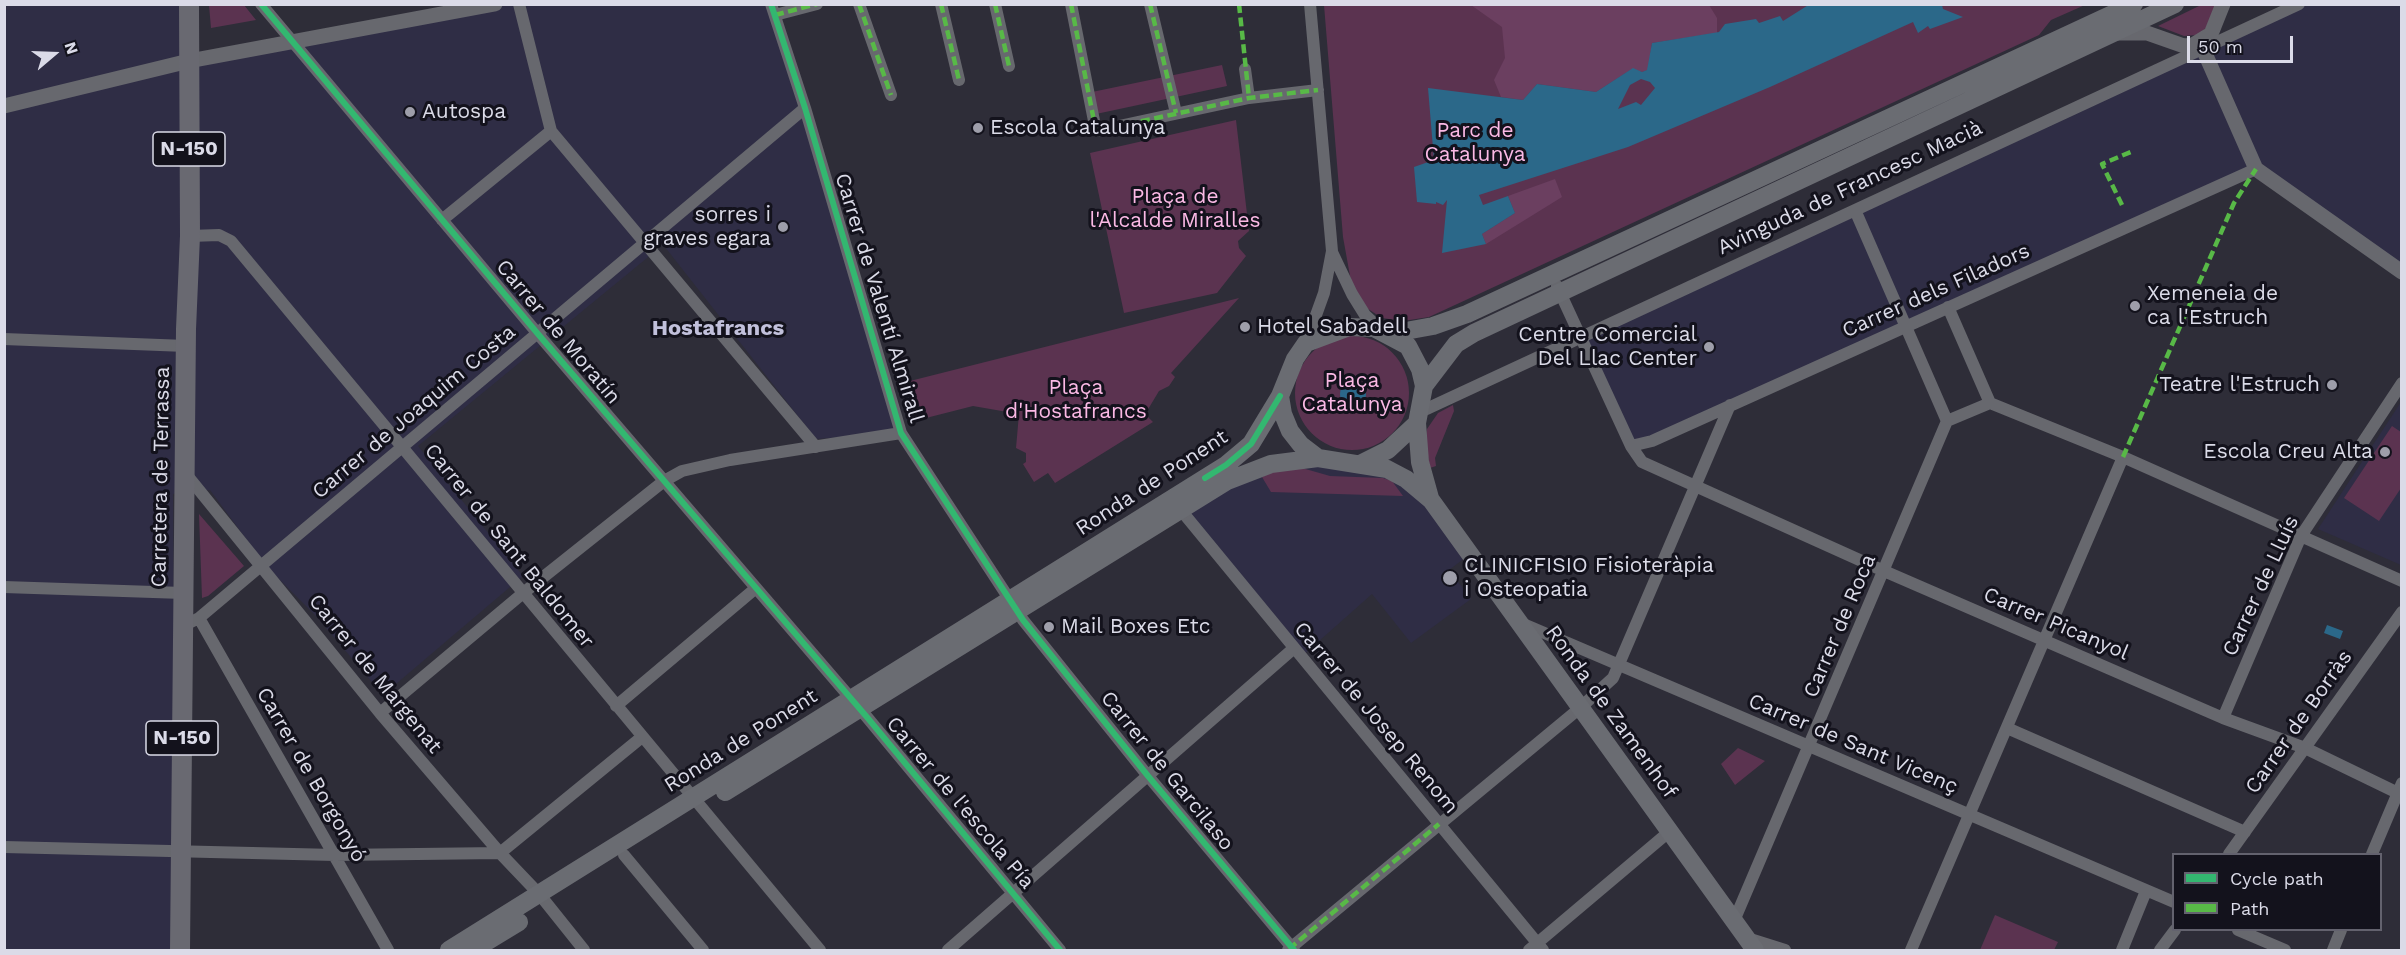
<!DOCTYPE html>
<meta charset="utf-8">
<style>
body{margin:0}
#map{position:relative;width:2406px;height:955px;overflow:hidden;background:#2e2d38;font-family:"Work Sans",sans-serif}
canvas{display:block}
.frame{position:absolute;inset:0;border:6px solid #dbdbe8;pointer-events:none}
.legend{position:absolute;left:2172px;top:853px;width:210px;height:78px;box-sizing:border-box;background:#13121c;border:2px solid #63626e;margin:0;padding:8px 10px;list-style:none;font-size:18px;color:#dbdbe8}
.legend li{display:flex;align-items:center;gap:12px;height:30px}
.legend b{width:30px;border:2px solid #63626e}
.north{position:absolute;left:24px;top:24px;width:60px;height:60px;-webkit-text-stroke:4px #13121c;paint-order:stroke;rotate:71deg;font-size:16px;font-weight:700;line-height:24px;text-align:center;color:#dbdbe8}
.north::after{content:'';display:block;margin:auto;width:21px;height:27px;background:#dbdbe8;clip-path:polygon(50% 0,100% 100%,50% 72%,0 100%)}
.scale{position:absolute;left:2187px;top:36px;width:106px;height:27px;box-sizing:border-box;border:3px solid #dbdbe8;border-top:0;padding-left:8px;font-size:18px;line-height:21px;white-space:nowrap;color:#dbdbe8;-webkit-text-stroke:4px #13121c;paint-order:stroke}
</style>
<div id="map">
<canvas width="2406" height="955"></canvas>
<div class="frame"></div>
<ul class="legend">
<li><b style="height:8px;background:#33b770"></b>Cycle path</li>
<li><b style="height:8px;background:#58b947"></b>Path</li>
</ul>
<div class="north">N</div>
<div class="scale">50 m</div>
</div>
<script>
const ctx = document.querySelector('canvas').getContext('2d');
ctx.lineJoin = 'round';
function paint(path, color) { ctx.fillStyle = color; ctx.fill(path, 'evenodd'); }
const toPath = rows => new Path2D(rows.map(r => 'M' + r).join(''));
function strokePath(path, color, width, dash) { ctx.strokeStyle = color; ctx.lineWidth = width; ctx.lineCap = dash ? 'butt' : 'round'; ctx.setLineDash(dash || []); ctx.stroke(path); }
function label(font, color, halo, rows, align = 'center') {
  ctx.font = font + ' "Work Sans",sans-serif'; ctx.lineWidth = 6; ctx.setLineDash([]); ctx.textBaseline = 'middle'; ctx.strokeStyle = halo; ctx.fillStyle = color; for (const [text, x, y, turn = 0] of rows) {
    ctx.save(); ctx.translate(x, y); ctx.rotate((+turn || 0) * Math.PI / 180); ctx.textAlign = isNaN(turn) ? turn : align; if (halo) ctx.strokeText(text, 0, 0); ctx.fillText(text, 0, 0); ctx.restore();
  }
}
const built = toPath([
 [5,5,188,5,189,61,507,5,769,5,901,433,816,439,661,242,647,258,418,446,523,576,383,695,316,616,266,566,210,490,173,494,176,950,5,950],
 [2299,5,2401,5,2401,272,2256,169,1635,450,1582,337],
 [2401,402,2401,565,2318,529],
 [1291,461,1406,479,1470,554,1449,570,1471,599,1411,643,1372,594,1301,657,1180,509]
]);
const green = toPath([
 [209,5,244,5,256,20,211,28],
 [1324,5,2085,5,2051,20,2039,35,1429,317,1403,321,1382,318,1365,307,1352,287,1343,237],
 [2201,5,2216,5,2206,28,2197,35,2184,36,2158,26],
 [1222,65,1227,86,1096,114,1092,92],
 [1236,120,1249,231,1238,241,1239,248,1246,256,1217,293,1124,313,1090,153],
 [1239,298,1171,373,1175,377,1169,386,1159,391,1147,411,1147,416,1153,422,1055,483,1048,473,1034,482,1023,464,1026,462,1026,453,1016,448,1019,414,973,406,926,418,906,382],
 '1295 393a57 57 0 1 1 114 0a57 57 0 1 1-114 0Z',
 [1453,405,1454,411,1435,458,1436,466,1430,468,1425,439,1427,429,1438,413],
 [2392,426,2401,432,2401,488,2379,521,2344,498],
 [1302,468,1330,476,1383,478,1392,481,1403,496,1271,492,1262,477,1275,471],
 [199,514,244,566,208,596,202,598],
 [1738,748,1765,761,1735,785,1721,764],
 [1995,915,2058,942,2054,950,1980,950]
]);
const forest = toPath([
 [1471,5,1709,5,1717,18,1717,33,1652,43,1648,70,1642,72,1632,69,1596,92,1537,84,1523,100,1501,97,1494,80,1505,58,1502,27],
 [1555,179,1562,197,1486,244,1482,234,1515,213,1508,196]
]);
const water = toPath([
 [1810,4,1942,5,1943,9,1963,17,1930,29,1928,26,1918,33,1913,22,1770,87,1628,147,1479,195,1483,205,1508,196,1515,213,1482,234,1486,244,1442,253,1447,200,1443,205,1436,202,1436,204,1417,202,1414,167,1434,160,1428,88,1523,100,1537,84,1596,92,1633,68,1642,72,1647,70,1652,43,1719,32,1725,24,1756,19,1759,23,1780,16,1783,21],
 [1641,79,1650,82,1655,88,1641,105,1636,102,1618,109,1630,85],
 '1340 394a13 13 0 1 1 26 0a13 13 0 1 1-26 0Z',
 [2327,625,2343,631,2340,639,2324,633]
]);
const minor = toPath([
 [261,4,538,334,866,716,1060,950],
 [771,4,805,108,901,433,1023,620,1148,776,1294,950],
 [859,4,891,95],
 [941,4,959,80],
 [995,4,1009,66],
 [1071,4,1096,131,1249,98,1318,90],
 [1150,4,1176,113],
 [775,15,817,4],
 [1245,69,1249,98],
 [551,131,816,447],
 [1855,210,1947,421],
 [442,220,551,131,519,4],
 [190,236,219,235,231,241,820,950],
 [1332,252,1352,294,1365,315,1381,330],
 [1557,286,1631,446,1642,462,1884,571,2223,718,2305,748,2402,795],
 [1948,307,1990,403,2123,457,2402,581],
 [4,339,186,346],
 [1306,343,1324,293,1332,251,1310,4],
 [1420,412,2299,4],
 [1631,446,1652,441,2256,169],
 [186,474,380,713,500,853,540,895,584,950],
 [1180,509,1543,950],
 [4,587,183,593],
 [199,618,388,950],
 [1521,623,2174,902],
 [183,626,199,618,805,108],
 [616,706,756,588],
 [380,713,522,594,664,481,682,471,730,460,901,433],
 [2223,718,2301,536,2402,383],
 [2007,728,2245,832],
 [4,847,335,855,500,853],
 [500,853,642,737],
 [2229,854,2402,612],
 [2372,854,2402,783],
 [624,855,703,950],
 [1734,921,1947,421,1990,403],
 [2238,930,2285,950],
 [1747,938,1785,950],
 [948,950,1293,649],
 [1288,950,1580,708,1613,678,1730,405],
 [1529,950,1670,831],
 [1911,950,2123,457],
 [2122,950,2146,891],
 [2160,950,2175,930],
 [2333,950,2341,930]
]);
const tertiary = toPath([
 [2118,33,2147,33,2184,46,2193,45,2211,34,2223,4],
 [2200,42,2256,169,2402,272],
 [4,106,189,61,495,4]
]);
const secondary = toPath([
 [1389,334,1433,326,1467,314,2134,4],
 [1424,386,1456,344,1474,333,2175,4],
 [1417,423,1420,462,1430,498],
 [1360,464,1388,450,1417,423,1424,386,1420,369,1408,346,1374,328,1349,327,1306,343,1295,359,1280,396,1283,414,1290,431,1301,445,1318,458,1387,469,1406,479,1431,500,1755,950],
 [725,792,1227,481,1271,464,1318,458],
 [449,950,1226,465,1251,444,1280,396],
 [473,950,519,922]
]);
const primary = toPath([
 [180,950,186,329,190,236,189,4]
]);
const quiet = toPath([
 [859,4,891,95],
 [941,4,959,80],
 [995,4,1009,66],
 [1071,4,1096,131,1249,98,1318,90],
 [1150,4,1176,113],
 [1239,4,1249,98],
 [775,15,817,4],
 [2122,205,2102,164,2133,151],
 [2123,457,2234,203,2256,169],
 [1289,949,1439,824]
]);
const cycleway = toPath([
 [261,4,538,334,866,716,1060,950],
 [771,4,805,108,901,433,1023,620,1148,776,1294,950],
 [1205,478,1226,465,1251,444,1280,396]
]);
const markers = [
 [410,112,6,"#9e9eaa"],
 [978,128,6,"#9e9eaa"],
 [783,227,6,"#9e9eaa"],
 [2135,306,6,"#9e9eaa"],
 [1245,327,6,"#9e9eaa"],
 [1709,347,6,"#9e9eaa"],
 [2332,385,6,"#9e9eaa"],
 [2385,452,6,"#9e9eaa"],
 [1450,578,8,"#9e9eaa"],
 [1049,627,6,"#9e9eaa"]
];
const shields = [
 [189,149,72],
 [182,738,72]
];
const shieldNames = [
 ["N-150",189,149],
 ["N-150",182,738]
];
const poiNames = [
 ["Autospa",422,112],
 ["Escola Catalunya",990,128],
 ["sorres i",771,215,"right"],
 ["graves egara",771,239,"right"],
 ["Xemeneia de",2147,294],
 ["ca l'Estruch",2147,318],
 ["Hotel Sabadell",1257,327],
 ["Centre Comercial",1697,335,"right"],
 ["Del Llac Center",1697,359,"right"],
 ["Teatre l'Estruch",2320,385,"right"],
 ["Escola Creu Alta",2373,452,"right"],
 ["CLINICFISIO Fisioteràpia",1464,566],
 ["i Osteopatia",1464,590],
 ["Mail Boxes Etc",1061,627]
];
const parkNames = [
 ["Parc de",1475,131],
 ["Catalunya",1475,155],
 ["Plaça de",1175,197],
 ["l'Alcalde Miralles",1175,221],
 ["Plaça",1352,381],
 ["Catalunya",1352,405],
 ["Plaça",1076,388],
 ["d'Hostafrancs",1076,412]
];
const streetNames = [
 ["Avinguda de Francesc Macià",1850,188,-25],
 ["Carrer dels Filadors",1936,291,-24],
 ["Carrer de Valentí Almirall",879,298,73],
 ["Carrer de Moratín",558,332,50],
 ["Carrer de Joaquim Costa",414,412,-40],
 ["Carretera de Terrassa",161,477,-89],
 ["Ronda de Ponent",1152,483,-33],
 ["Carrer de Sant Baldomer",509,546,51],
 ["Carrer de Lluís",2261,586,-65],
 ["Carrer Picanyol",2056,624,23],
 ["Carrer de Roca",1840,626,-67],
 ["Carrer de Margenat",375,674,51],
 ["Ronda de Zamenhof",1611,712,54],
 ["Carrer de Josep Renom",1376,718,50],
 ["Carrer de Borràs",2299,722,-55],
 ["Ronda de Ponent",741,741,-32],
 ["Carrer de Sant Vicenç",1853,744,23],
 ["Carrer de Garcilaso",1167,771,51],
 ["Carrer de Borgonyó",311,775,60],
 ["Carrer de l'escola Pía",960,803,50]
];
const neighbourhoodNames = [
 ["Hostafrancs",718,329]
];
paint(built, '#2f2d45');
paint(green, '#5b3350');
paint(forest, '#6b3f60');
paint(water, '#2b6889');
strokePath(minor, '#67686e', 12);
strokePath(tertiary, '#67686e', 15);
strokePath(secondary, '#6a6c72', 18);
strokePath(primary, '#696971', 20);
strokePath(quiet, '#58b947', 4.5, [9, 4.5]);
strokePath(cycleway, '#33b770', 6);
for (const [x, y, r, color] of markers) { const dot = new Path2D(); dot.arc(x, y, r, 0, 2 * Math.PI); ctx.fillStyle = color; ctx.fill(dot); strokePath(dot, '#13121c', 2); }
for (const [x, y, w] of shields) { const box = new Path2D(); box.roundRect(x - w / 2, y - 17, w, 34, 4.5); ctx.fillStyle = '#13121c'; ctx.fill(box); strokePath(box, '#dbdbe8', 1.5); }
label('bold 20px', '#dbdbe8', null, shieldNames);
label('21px', '#dbdbe8', '#13121c', poiNames, 'left');
label('21px', '#fbb9e5', '#13121c', parkNames);
label('21px', '#dbdbe8', '#13121c', streetNames);
label('bold 22px', '#c1c0db', '#13121c', neighbourhoodNames);
</script>
